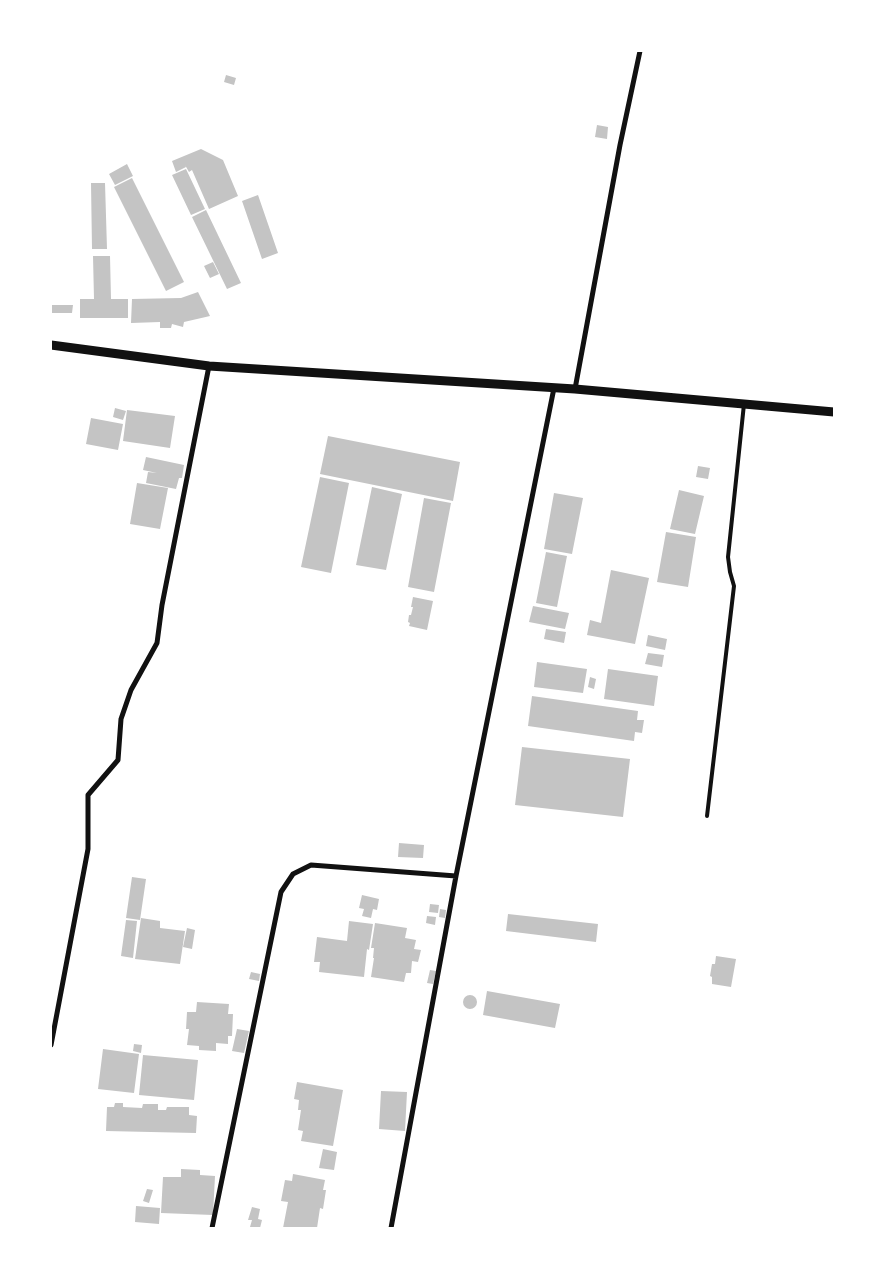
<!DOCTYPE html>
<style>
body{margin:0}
#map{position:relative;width:885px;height:1279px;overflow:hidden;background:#fff;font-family:"Roboto Condensed",sans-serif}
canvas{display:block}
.frame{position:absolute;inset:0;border:52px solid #fff;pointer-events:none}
</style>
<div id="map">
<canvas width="885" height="1279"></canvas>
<div class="frame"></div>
</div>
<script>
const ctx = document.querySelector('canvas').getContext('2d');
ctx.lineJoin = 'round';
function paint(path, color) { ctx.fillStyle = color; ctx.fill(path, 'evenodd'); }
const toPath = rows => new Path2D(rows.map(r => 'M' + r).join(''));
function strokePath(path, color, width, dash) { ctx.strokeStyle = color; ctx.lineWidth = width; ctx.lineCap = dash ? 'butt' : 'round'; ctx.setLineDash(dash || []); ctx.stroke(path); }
const building = toPath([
 [226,75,236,78,234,85,224,82],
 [597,125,608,127,607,139,595,137],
 [201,149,223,160,238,196,209,209,192,170,189,172,185,165,186,167,176,172,172,161],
 [127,164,133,176,115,185,109,174],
 [186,169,205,209,191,215,172,175],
 [132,178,184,282,166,291,114,187],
 [91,183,105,183,107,249,92,249],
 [258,195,278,253,262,259,242,201],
 [206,210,241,283,227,289,192,217],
 [93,256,110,256,111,299,128,299,128,318,80,318,80,299,94,299],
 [213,262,219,274,210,278,204,266],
 [198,292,210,316,184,322,183,327,172,324,171,328,160,328,160,322,131,323,132,299,181,298],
 [51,305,73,305,72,313,51,313],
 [115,408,126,411,123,420,113,417],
 [127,410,175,416,170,448,123,441],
 [91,418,123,424,118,450,86,444],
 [328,436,460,462,453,501,320,474],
 [146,457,184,465,182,478,179,478,176,489,146,483,148,472,157,473,143,470],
 [698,466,710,468,708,479,696,477],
 [320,477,349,483,331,573,301,567],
 [137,483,168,488,160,529,130,524],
 [372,487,402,494,386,570,356,565],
 [679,490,704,496,695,534,670,529],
 [554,493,583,498,572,554,544,549],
 [424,498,451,503,434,592,408,587],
 [666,532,696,537,688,587,657,582],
 [546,552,567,556,557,607,536,603],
 [611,570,649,578,635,644,587,635,590,620,601,623],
 [413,597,433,601,427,630,409,626,410,623,408,622,409,615,411,615,413,607,411,607],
 [533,606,569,613,565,629,529,622],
 [546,629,566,632,564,643,544,639],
 [648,635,667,639,665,650,646,646],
 [648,653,664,655,662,667,645,664],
 [537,662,587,669,583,693,534,687],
 [608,669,658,676,654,706,604,699],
 [590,677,596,679,594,689,588,687],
 [532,696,638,711,637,720,644,720,642,733,635,732,634,741,528,726],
 [522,747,630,759,623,817,515,805],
 [399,843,424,845,423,858,398,857],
 [132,877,146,879,140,920,126,918],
 [362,895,379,899,377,910,373,909,371,918,362,916,364,909,359,908],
 [430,904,439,905,438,913,429,912],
 [440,909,446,910,445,918,439,917],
 [508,914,598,924,596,942,506,931],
 [427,916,436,917,435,925,426,923],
 [141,918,160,921,160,928,185,931,180,964,135,959],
 [126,920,137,921,133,958,121,956],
 [349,921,373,924,369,950,367,949,364,977,319,972,320,962,314,962,317,937,347,941],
 [375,923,407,928,405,938,416,940,414,949,421,950,418,962,412,961,411,973,406,973,404,982,371,977,374,958,373,958,374,948,371,948],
 [187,928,195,930,192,949,183,947],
 [716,956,736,959,731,987,712,984,712,977,710,976,712,964,715,964],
 [430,970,436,971,433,984,427,983],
 [251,972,260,974,259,981,249,979],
 [487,991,560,1004,555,1028,483,1015],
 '463 1002a7 7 0 1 1 14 0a7 7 0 1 1-14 0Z',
 [197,1002,229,1004,228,1014,233,1014,232,1036,228,1036,228,1044,216,1043,216,1051,199,1050,199,1046,187,1045,189,1029,186,1029,187,1012,196,1012],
 [237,1029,249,1031,244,1053,232,1051],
 [134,1044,142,1045,141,1053,133,1051],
 [103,1049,139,1054,134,1093,98,1089],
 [143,1055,198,1060,194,1100,139,1095],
 [297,1082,343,1090,333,1146,301,1141,303,1131,298,1130,301,1110,298,1110,299,1100,294,1099],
 [381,1091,407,1092,405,1131,379,1129],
 [115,1103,123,1103,123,1107,142,1108,143,1104,158,1104,158,1110,166,1110,167,1107,189,1107,189,1115,197,1116,196,1133,106,1131,107,1107,114,1107],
 [323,1149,337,1152,334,1170,319,1168],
 [181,1169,200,1170,200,1175,215,1176,213,1215,161,1213,163,1177,181,1177],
 [293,1174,325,1180,323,1190,326,1190,323,1209,320,1208,317,1228,283,1228,288,1202,281,1201,285,1180,292,1181],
 [147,1189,153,1190,149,1203,143,1201],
 [136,1206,160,1208,159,1224,135,1222],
 [252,1207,260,1209,258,1219,262,1220,260,1228,250,1227,252,1220,248,1220]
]);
const service = toPath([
 [707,816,734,586,730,572,728,557,744,404]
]);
const minor = toPath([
 [575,389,620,145,640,51],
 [51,1045,88,849,88,795,118,760,121,719,131,690,157,643,162,605,209,366],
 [212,1228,281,892,293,874,311,865,456,876],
 [391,1228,456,876,554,388]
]);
const tertiary = toPath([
 [51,345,209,366,575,389,834,412]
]);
paint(building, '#c4c4c4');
strokePath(service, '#111', 4);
strokePath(minor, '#111', 5);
strokePath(tertiary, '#111', 9);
</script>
